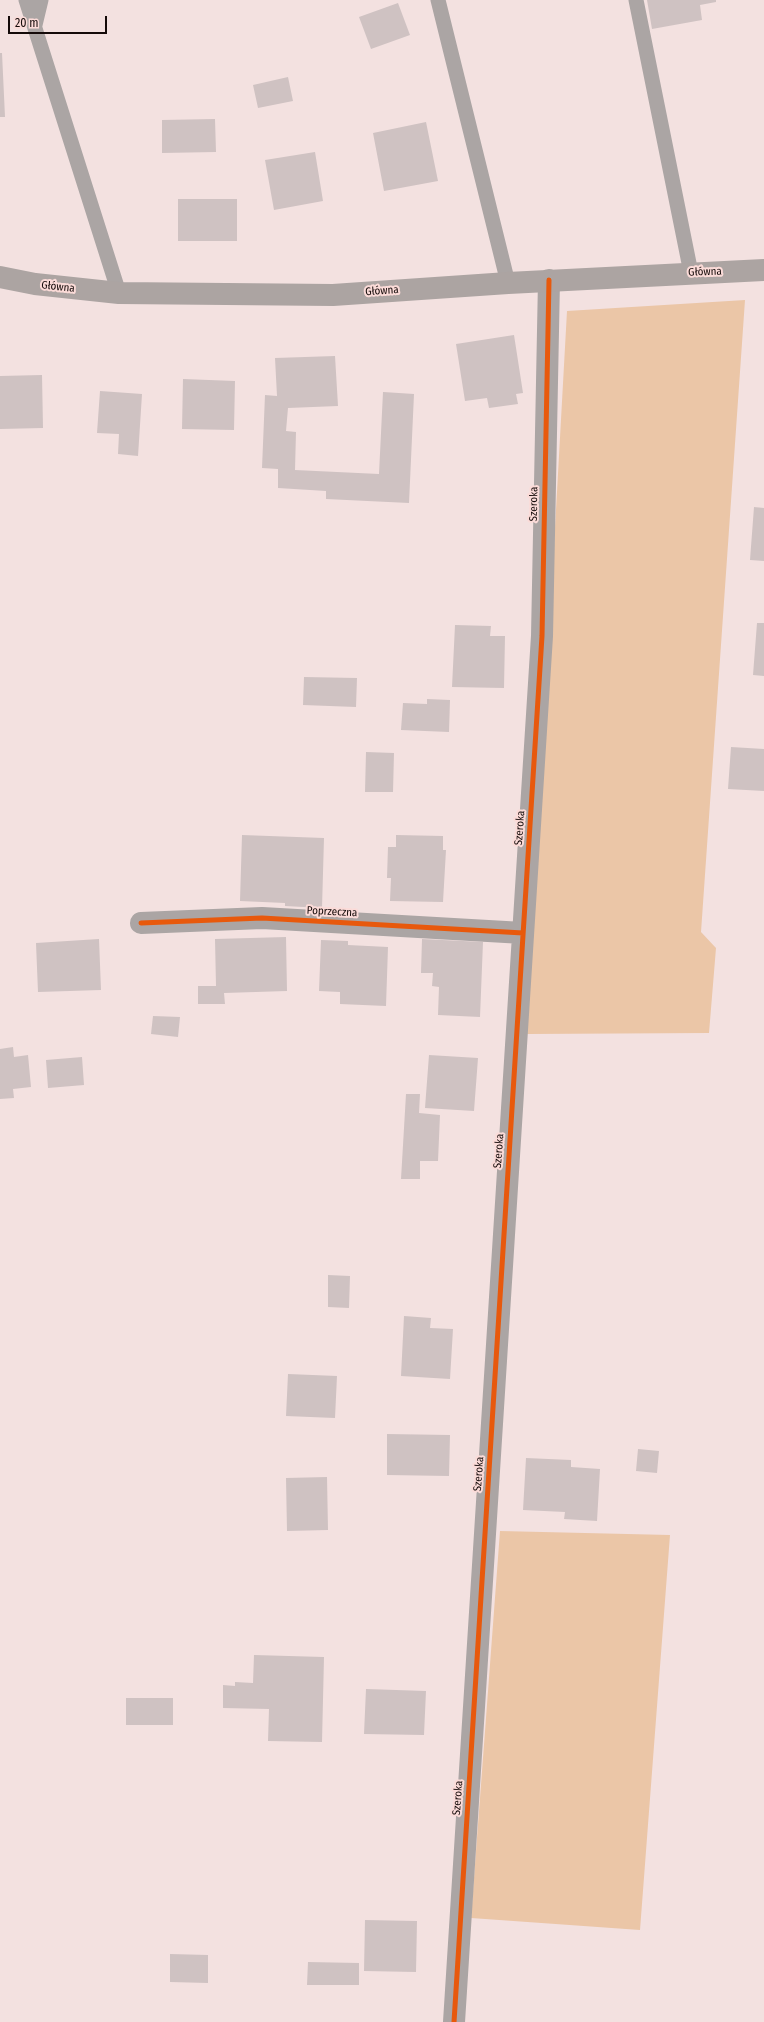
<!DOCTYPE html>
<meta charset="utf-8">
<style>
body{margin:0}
#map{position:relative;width:764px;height:2022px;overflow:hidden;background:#f3e1e0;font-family:"Fira Sans Condensed",sans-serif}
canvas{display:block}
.scale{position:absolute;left:8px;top:16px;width:99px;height:18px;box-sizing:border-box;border:2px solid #140a09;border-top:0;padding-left:5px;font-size:12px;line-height:14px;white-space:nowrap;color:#140a09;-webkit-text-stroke:3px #fbdbd8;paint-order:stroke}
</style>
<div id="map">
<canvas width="764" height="2022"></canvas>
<div class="scale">20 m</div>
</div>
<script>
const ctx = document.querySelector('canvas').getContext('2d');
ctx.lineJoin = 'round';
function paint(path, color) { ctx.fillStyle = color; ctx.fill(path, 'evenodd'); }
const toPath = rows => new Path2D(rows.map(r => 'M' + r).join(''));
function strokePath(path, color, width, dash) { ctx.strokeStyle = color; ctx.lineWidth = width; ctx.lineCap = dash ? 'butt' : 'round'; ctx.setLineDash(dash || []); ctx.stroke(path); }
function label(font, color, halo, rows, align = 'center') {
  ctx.font = font + ' "Fira Sans Condensed",sans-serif'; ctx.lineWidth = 4; ctx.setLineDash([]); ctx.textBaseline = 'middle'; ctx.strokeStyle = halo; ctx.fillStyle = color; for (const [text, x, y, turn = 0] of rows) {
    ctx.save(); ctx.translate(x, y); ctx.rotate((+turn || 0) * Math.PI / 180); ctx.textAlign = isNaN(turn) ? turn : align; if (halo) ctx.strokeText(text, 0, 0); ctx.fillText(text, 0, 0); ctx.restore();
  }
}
const green = toPath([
 [745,300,701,932,716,948,709,1033,527,1034,567,311],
 [500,1531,670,1535,640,1930,471,1918]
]);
const building = toPath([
 [647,0,716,0,716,2,700,5,702,20,652,29],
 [398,3,410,35,371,49,359,17],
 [0,53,2,53,5,117,0,117],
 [288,77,293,101,258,108,253,85],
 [215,119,216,152,162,153,162,120],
 [426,122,438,181,384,191,373,133],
 [315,152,323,201,274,210,265,160],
 [178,199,237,199,237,241,178,241],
 [514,335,523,393,516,394,518,404,489,408,487,398,465,401,456,344],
 [335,356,338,406,288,408,286,431,296,432,295,470,379,474,383,392,414,394,409,503,326,499,326,491,278,488,278,469,262,468,265,395,277,396,275,358],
 [42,375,43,428,0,429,0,376],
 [183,379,235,381,234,430,182,429],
 [100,391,142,394,138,456,118,454,119,434,97,433],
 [754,507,764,508,764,561,750,560],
 [757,623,764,623,764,676,753,675],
 [455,625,491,626,490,636,505,636,504,688,452,687],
 [304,677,357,678,356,707,303,705],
 [427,699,450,700,449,732,401,730,403,703,427,704],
 [731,747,764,749,764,791,728,789],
 [366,752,394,753,393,792,365,792],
 [242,835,324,838,322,908,285,906,285,903,240,901],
 [396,835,443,836,443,850,446,850,443,902,390,901,391,878,387,878,388,847,396,847],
 [286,937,287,991,224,993,225,1004,198,1004,198,986,216,986,215,939],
 [99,939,101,990,38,992,36,943],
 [422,939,483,942,480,1017,438,1015,439,987,432,986,433,973,421,973],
 [321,940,348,941,348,945,388,947,386,1006,340,1004,340,992,319,991],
 [153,1016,180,1017,178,1037,151,1034],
 [13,1047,14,1057,28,1055,31,1087,13,1089,14,1098,0,1099,0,1049],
 [429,1055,478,1058,474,1111,425,1108],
 [82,1057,84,1085,48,1088,46,1060],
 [406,1094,420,1094,419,1113,440,1115,438,1161,420,1161,420,1179,401,1179],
 [328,1275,350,1276,349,1308,328,1307],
 [404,1316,431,1318,430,1328,453,1329,450,1379,401,1376],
 [288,1374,337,1376,335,1418,286,1416],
 [387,1434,450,1435,449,1476,387,1475],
 [638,1449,659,1451,657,1473,636,1471],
 [526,1458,571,1460,571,1467,600,1469,597,1521,564,1519,565,1512,523,1510],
 [327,1477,328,1530,287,1531,286,1478],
 [254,1655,324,1657,322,1742,268,1741,269,1709,223,1708,223,1685,235,1686,235,1682,253,1683],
 [366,1689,426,1691,424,1735,364,1734],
 [126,1698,173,1698,173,1725,126,1725],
 [365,1920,417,1921,416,1972,364,1971],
 [170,1954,208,1955,208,1983,170,1982],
 [308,1962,359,1963,359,1985,307,1985]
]);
const service = toPath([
 [26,0,119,293],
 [438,0,508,283],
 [636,0,691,273],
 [35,25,41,0]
]);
const minor = toPath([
 [141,923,262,918,523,933],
 [454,2022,542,636,549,280]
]);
const secondary = toPath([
 [0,277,35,284,119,293,333,295,508,283,764,270]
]);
const cycleway = toPath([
 [141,923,262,918,523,933],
 [454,2022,542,636,549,280]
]);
const streetNames = [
 ["Główna",705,272,-2],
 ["Główna",58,287,6],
 ["Główna",382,291,-4],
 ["Szeroka",534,504,-89],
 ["Szeroka",520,828,-86],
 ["Poprzeczna",332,912,3],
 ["Szeroka",499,1151,-86],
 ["Szeroka",479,1474,-86],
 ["Szeroka",458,1798,-86]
];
paint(green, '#ebc6a7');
paint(building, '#cfc2c2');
strokePath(service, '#aba5a4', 15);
strokePath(minor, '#aba5a4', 22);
strokePath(secondary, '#aca4a2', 22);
strokePath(cycleway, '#e8590c', 5);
label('11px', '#140a09', '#fbdbd8', streetNames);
</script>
